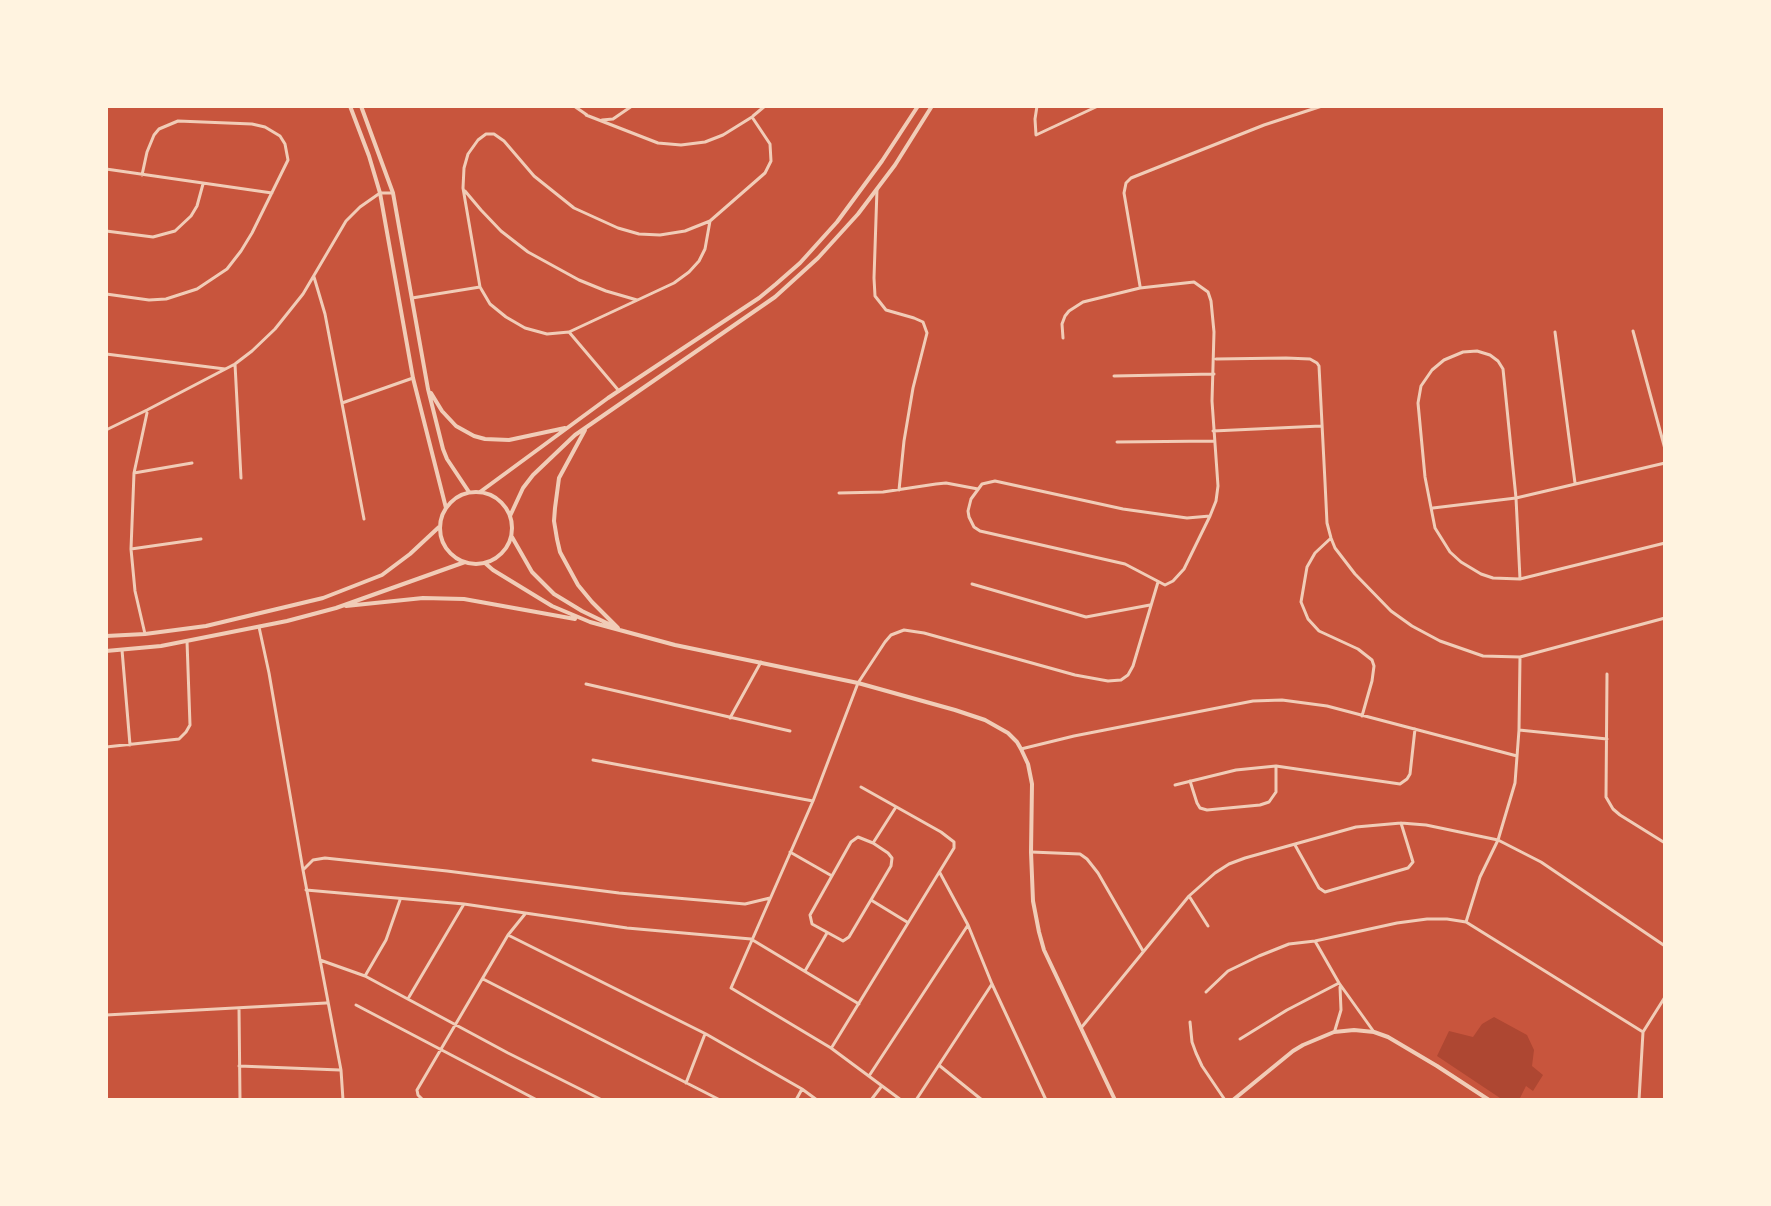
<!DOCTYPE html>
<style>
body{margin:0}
#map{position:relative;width:1771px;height:1206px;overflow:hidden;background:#c8553d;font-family:Inter,sans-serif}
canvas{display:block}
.frame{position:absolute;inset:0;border:108px solid #fff3e0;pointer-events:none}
</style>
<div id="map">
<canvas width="1771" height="1206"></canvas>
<div class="frame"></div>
</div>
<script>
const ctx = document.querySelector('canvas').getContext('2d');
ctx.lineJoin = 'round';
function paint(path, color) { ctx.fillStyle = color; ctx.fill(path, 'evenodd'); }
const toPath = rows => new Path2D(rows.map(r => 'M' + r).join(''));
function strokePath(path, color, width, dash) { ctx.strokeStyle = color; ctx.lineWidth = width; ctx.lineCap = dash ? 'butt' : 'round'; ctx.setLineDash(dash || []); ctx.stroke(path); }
const green = toPath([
 [1494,1017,1527,1035,1534,1050,1532,1066,1543,1075,1533,1091,1526,1086,1519,1100,1503,1100,1437,1056,1449,1031,1473,1037,1482,1024]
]);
const minor = toPath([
 [574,106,587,115],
 [1037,106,1035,119,1036,135,1098,106],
 [753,116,765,106],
 [602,120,613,119,632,106],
 [106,169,272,193],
 [877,189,874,278,875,296,886,310,914,318,923,322,927,333,913,388,904,441,899,490],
 [465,191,481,210,501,231,528,252,579,280,606,291,637,300],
 [106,231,153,237,175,231,191,216,197,206,203,184],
 [314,277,325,314,364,519],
 [1140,286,1124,193,1126,183,1131,178,1264,125,1322,106],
 [480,287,490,304,506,317,525,328,547,334,569,332],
 [106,294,149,300,166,299,197,289,227,269,241,251,252,233,288,160,285,144,280,136,265,127,252,124,178,121,159,129,154,135,147,152,142,175],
 [412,298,480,287,463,188,464,168,468,154,478,140,486,134,494,134,504,141,534,176,574,208,618,228,639,234,660,235,685,231,710,221,765,173,771,161,770,144,752,117,723,135,705,142,681,145,658,143,586,115],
 [1633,331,1665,449],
 [1555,332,1575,483],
 [1063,338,1062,324,1065,316,1069,311,1083,302,1140,288,1194,282,1208,292,1211,301,1214,332,1212,401,1218,486,1216,501,1210,516,1184,569,1173,581,1165,585,1125,564,980,531,974,527,969,517,968,511,971,499,982,484,995,481,1123,509,1187,518,1210,516],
 [106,354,225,369],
 [1216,359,1286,358,1310,359,1317,363,1319,366,1325,482,1327,523,1331,538,1335,548,1355,574,1391,611,1412,626,1440,641,1483,656,1520,657,1665,618],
 [235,364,241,478],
 [1114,376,1214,374],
 [619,391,569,332,674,283,689,272,699,261,705,249,710,221],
 [342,403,413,378],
 [106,430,147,410,235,364,252,351,275,329,303,294,346,221,360,207,380,193,393,193],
 [1213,431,1321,426],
 [1117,442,1214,441],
 [134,473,192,463],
 [839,493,883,492,936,484,946,483,978,489],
 [1433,508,1516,498,1665,463],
 [1331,538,1315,553,1307,567,1301,602,1308,619,1319,631,1358,649,1372,660,1374,666,1372,681,1362,716],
 [131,549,201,539],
 [1520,579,1516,498,1503,369,1498,361,1490,355,1477,351,1463,352,1444,360,1432,370,1421,386,1418,403,1425,477,1435,528,1450,552,1461,562,1481,574,1493,578,1520,579,1665,543],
 [972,584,1086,617,1150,605],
 [259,627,269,673,303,870,341,1070,343,1100],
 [145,634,135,591,131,549,134,473,147,413],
 [122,650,130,745],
 [1607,674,1606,797,1613,809,1620,815,1665,843],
 [586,684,790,731],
 [730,718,761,662],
 [1519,730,1607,739],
 [106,747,179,739,186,732,190,725,187,641],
 [1021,749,1074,736,1253,701,1282,700,1327,706,1517,756],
 [593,760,813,801],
 [1190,781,1197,803,1200,808,1207,810,1260,805,1269,802,1276,792,1276,766],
 [1175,785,1236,770,1276,766,1400,784,1407,779,1410,774,1415,729],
 [873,843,888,853,892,858,891,866,849,937,843,941,812,924,810,915,851,842,858,837,873,843,896,807],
 [1295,845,1319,888,1325,892,1408,868,1413,862,1401,823],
 [790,852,832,876],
 [1031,852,1080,854,1087,859,1098,873,1143,951],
 [303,870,313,860,325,858,447,871,619,893,745,904,770,898],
 [940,873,968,925,992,984,1046,1100],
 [306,890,464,904,627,928,751,939,859,1004],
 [1189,896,1208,926],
 [871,900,907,922],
 [1466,922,1480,877,1498,840,1515,783,1519,730,1520,657],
 [508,935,706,1034,802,1089,817,1100],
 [1315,941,1339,983,1374,1032],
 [320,960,365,976,508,1053,602,1100],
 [805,971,827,933],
 [365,976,386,940,400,900],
 [483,979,720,1100],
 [1206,992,1228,971,1259,956,1289,944,1315,941,1397,923,1427,919,1447,919,1466,922,1643,1032],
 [409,997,464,904],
 [356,1005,537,1100],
 [239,1008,240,1100],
 [106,1015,326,1003],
 [1190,1022,1192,1042,1196,1053,1202,1066,1225,1100],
 [1081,1028,1189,896,1215,873,1229,864,1245,858,1356,827,1401,823,1426,825,1498,840,1541,862,1665,946],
 [1335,1030,1341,1010,1340,987],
 [1240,1039,1287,1010,1339,983],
 [832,1047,954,848,954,842,941,832,861,787],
 [239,1066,340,1070],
 [940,1066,982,1100],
 [869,1076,968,925],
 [686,1083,705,1034],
 [423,1100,418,1095,417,1090,508,935,525,914],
 [796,1100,802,1089],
 [871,1100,881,1087],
 [901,1100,831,1048,731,988,813,801,858,683,885,642,891,635,904,630,924,633,1075,675,1108,681,1121,680,1128,675,1133,666,1158,582],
 [916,1100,992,984],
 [1639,1100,1643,1032,1665,997]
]);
const tertiary = toPath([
 [350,106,369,156,380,193,413,378,446,508],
 [361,106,393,193,428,389,443,449,447,459,469,492],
 [431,393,442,411,456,426,474,436,485,439,509,440,565,428],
 [585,430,559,478,555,508,554,521,557,539,560,552,578,585,592,602,618,628],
 [480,492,608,398,759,298,776,284,800,263,837,222,882,161,918,106],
 '440 528a36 36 0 1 1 72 0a36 36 0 1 1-72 0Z',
 [510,516,523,488,533,475,575,435,775,297,818,258,858,214,895,165,932,106],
 [512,537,532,572,554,594,582,611,613,626],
 [485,563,493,570,552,606,590,622,675,645,858,683,955,710,985,720,1008,733,1017,742,1021,749,1028,764,1032,784,1031,852,1033,901,1039,932,1044,950,1115,1100],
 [346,606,423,598,464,599,575,619],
 [106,636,145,634,206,626,323,598,382,575,410,554,439,527],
 [106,651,161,646,287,621,336,608,465,562],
 [1233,1100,1293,1051,1303,1045,1334,1032,1354,1030,1374,1032,1388,1037,1437,1066,1489,1100]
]);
paint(green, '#ae4732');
strokePath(minor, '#f1ccb7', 3);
strokePath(tertiary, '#f1ccb7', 4);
</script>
